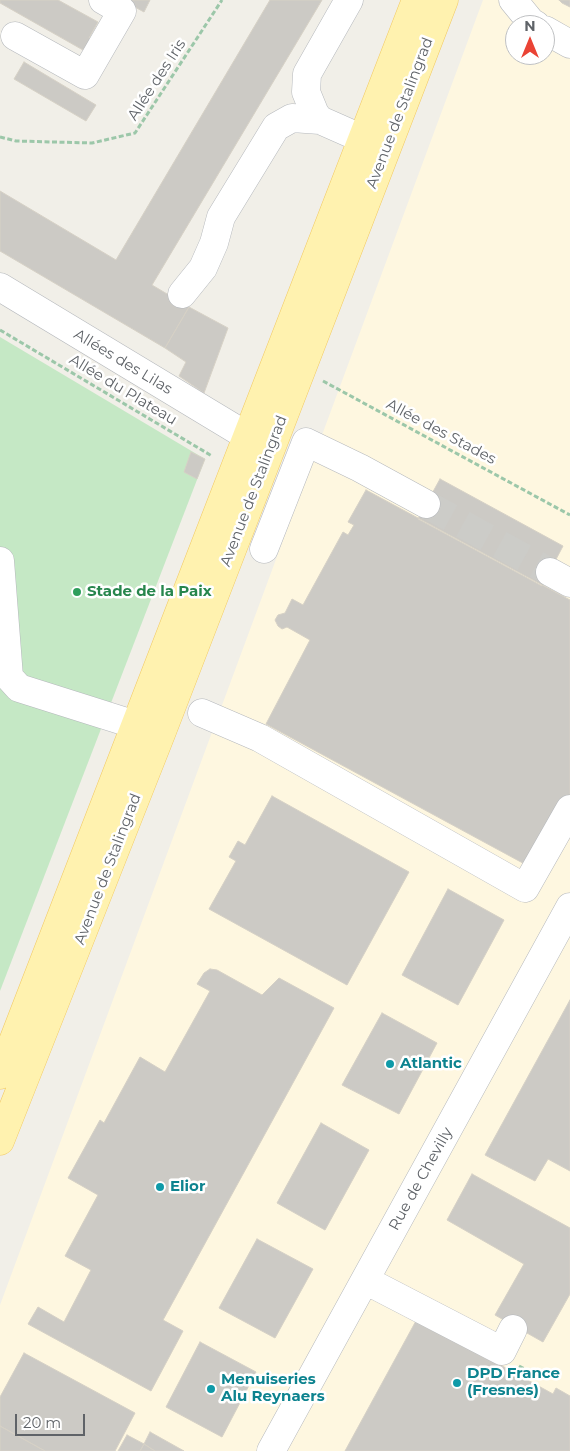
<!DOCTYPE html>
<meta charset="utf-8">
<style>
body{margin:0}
#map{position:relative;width:570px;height:1451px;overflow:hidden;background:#f1efe8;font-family:Montserrat,sans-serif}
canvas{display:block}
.north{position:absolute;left:505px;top:15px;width:50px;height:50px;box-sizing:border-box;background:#fff;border:1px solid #bfc1c3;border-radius:50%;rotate:0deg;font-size:14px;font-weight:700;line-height:20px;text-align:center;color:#5f6368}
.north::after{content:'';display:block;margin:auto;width:18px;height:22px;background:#ea4335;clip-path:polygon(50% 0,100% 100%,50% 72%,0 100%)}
.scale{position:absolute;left:15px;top:1414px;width:70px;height:22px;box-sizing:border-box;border:2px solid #5f6368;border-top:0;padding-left:6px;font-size:15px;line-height:18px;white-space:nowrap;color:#5f6368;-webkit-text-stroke:4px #fff;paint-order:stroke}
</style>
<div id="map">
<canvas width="570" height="1451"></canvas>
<div class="north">N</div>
<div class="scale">20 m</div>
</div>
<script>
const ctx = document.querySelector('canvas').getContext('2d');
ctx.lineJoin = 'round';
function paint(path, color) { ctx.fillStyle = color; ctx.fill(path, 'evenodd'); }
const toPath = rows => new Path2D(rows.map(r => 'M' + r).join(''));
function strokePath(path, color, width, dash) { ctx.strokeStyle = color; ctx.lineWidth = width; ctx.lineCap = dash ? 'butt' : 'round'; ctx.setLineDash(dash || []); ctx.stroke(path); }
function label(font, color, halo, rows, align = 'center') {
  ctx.font = font + ' Montserrat,sans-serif'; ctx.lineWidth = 5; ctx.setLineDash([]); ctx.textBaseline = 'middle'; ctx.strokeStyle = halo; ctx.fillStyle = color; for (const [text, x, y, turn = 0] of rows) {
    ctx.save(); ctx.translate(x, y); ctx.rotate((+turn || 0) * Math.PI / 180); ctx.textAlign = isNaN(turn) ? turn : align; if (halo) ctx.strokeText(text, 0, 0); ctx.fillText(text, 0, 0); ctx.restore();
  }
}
const commercial = toPath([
 [483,0,570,0,570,1451,0,1451,0,1305],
 [515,25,545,25,545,55,515,55]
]);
const green = toPath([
 [0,337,205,459,0,991]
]);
const building = toPath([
 [0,0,58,0,98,22,89,38,91,41,90,44,87,44,83,50,0,3,0,0],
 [122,0,150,0,144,12,122,0],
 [270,0,322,0,152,285,189,307,165,348,0,251,0,191,116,260,270,0],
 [559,0,570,0,570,7,562,3,559,0],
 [24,62,96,105,86,121,14,79,24,62],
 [189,307,228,328,204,393,179,376,186,362,165,348,189,307],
 [191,452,205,459,197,479,184,472,191,452],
 [440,479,563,546,542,586,418,519,440,479],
 [366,490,570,600,570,798,532,868,266,724,310,640,287,627,282,629,278,626,275,620,278,615,285,613,292,599,303,605,343,532,348,535,354,525,348,522,366,490],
 [272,796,409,872,347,985,209,909,236,861,229,857,238,841,245,845,272,796],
 [448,889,504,920,458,1005,402,975,448,889],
 [210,969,217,970,262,995,279,978,334,1008,163,1320,183,1331,151,1391,28,1324,38,1307,64,1322,91,1270,65,1256,98,1195,68,1178,100,1120,104,1123,140,1057,165,1072,210,991,197,984,204,973,210,969],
 [570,1000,570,1171,548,1159,535,1181,485,1155,570,1000],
 [382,1013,437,1043,399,1114,342,1085,382,1013],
 [321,1123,369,1150,325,1230,277,1203,321,1123],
 [472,1174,570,1228,570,1294,543,1342,495,1315,524,1264,447,1220,472,1174],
 [257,1239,313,1269,275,1338,219,1308,257,1239],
 [417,1319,553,1394,556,1388,570,1396,570,1451,345,1451,417,1319],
 [200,1342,256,1372,222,1437,166,1407,200,1342],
 [24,1353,135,1413,115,1451,45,1451,0,1426,0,1397,24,1353],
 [0,1426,45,1451,0,1451,0,1426],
 [150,1432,184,1451,155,1451,144,1444,150,1432],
 [127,1435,144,1444,140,1451,118,1451,127,1435],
 [144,1444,155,1451,140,1451,144,1444]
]);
const minorTunnel = toPath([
 [426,504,550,572]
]);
const path = toPath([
 [0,137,16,141,92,143,135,133,222,0],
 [0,330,212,456],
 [323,381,570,515],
 [519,1366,528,1371,524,1378]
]);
const minor = toPath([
 [349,0,307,74,306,92,315,114,320,120,363,139],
 [513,0,531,22,536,25],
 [545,30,570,44],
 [15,36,85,75,122,11,103,0],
 [0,287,247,436],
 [182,294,203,268,214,243,221,217,276,127,292,118,320,120],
 [264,549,306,442,360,468,426,504],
 [0,561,9,677,19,688,136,725],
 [550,572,570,583],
 [202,713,260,738,525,888,570,809],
 [365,1280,502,1351,513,1329],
 [271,1451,570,907]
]);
const major = toPath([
 [0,1075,416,0],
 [0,1141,161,734,444,0]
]);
const markers = [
 [77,592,5,"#2e9e5b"],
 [390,1064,5,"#0f9aa8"],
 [160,1187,5,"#0f9aa8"],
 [457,1383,5,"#0f9aa8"],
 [211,1389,5,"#0f9aa8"]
];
const streetNames = [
 ["Allée des Iris",157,80,-57],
 ["Avenue de Stalingrad",400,113,-69],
 ["Allées des Lilas",123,362,31],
 ["Allée du Plateau",123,390,31],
 ["Allée des Stades",441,432,28],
 ["Avenue de Stalingrad",254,491,-69],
 ["Avenue de Stalingrad",108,869,-69],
 ["Rue de Chevilly",421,1179,-61]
];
const leisureNames = [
 ["Stade de la Paix",87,592]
];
const cultureNames = [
 ["Atlantic",400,1064],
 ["Elior",170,1187],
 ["DPD France",467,1374],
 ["(Fresnes)",467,1391],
 ["Menuiseries",221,1380],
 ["Alu Reynaers",221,1397]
];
paint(commercial, '#fef7e0');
paint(green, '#c5e8c5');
paint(building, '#cccac5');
strokePath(building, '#d6d1c6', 1);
strokePath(minorTunnel, '#ccccc8', 28, [28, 14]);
strokePath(minor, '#b5b8bc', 29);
strokePath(major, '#f2c960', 29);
strokePath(path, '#9cc7a9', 3, [5, 2.5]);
strokePath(minor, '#fff', 28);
strokePath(major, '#fff2af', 28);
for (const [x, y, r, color] of markers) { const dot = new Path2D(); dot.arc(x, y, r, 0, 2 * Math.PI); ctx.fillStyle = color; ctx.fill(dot); strokePath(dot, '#fff', 2); }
label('15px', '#5f6368', '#fff', streetNames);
label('bold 15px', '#27864d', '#fff', leisureNames, 'left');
label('bold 15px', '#0d838f', '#fff', cultureNames, 'left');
</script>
